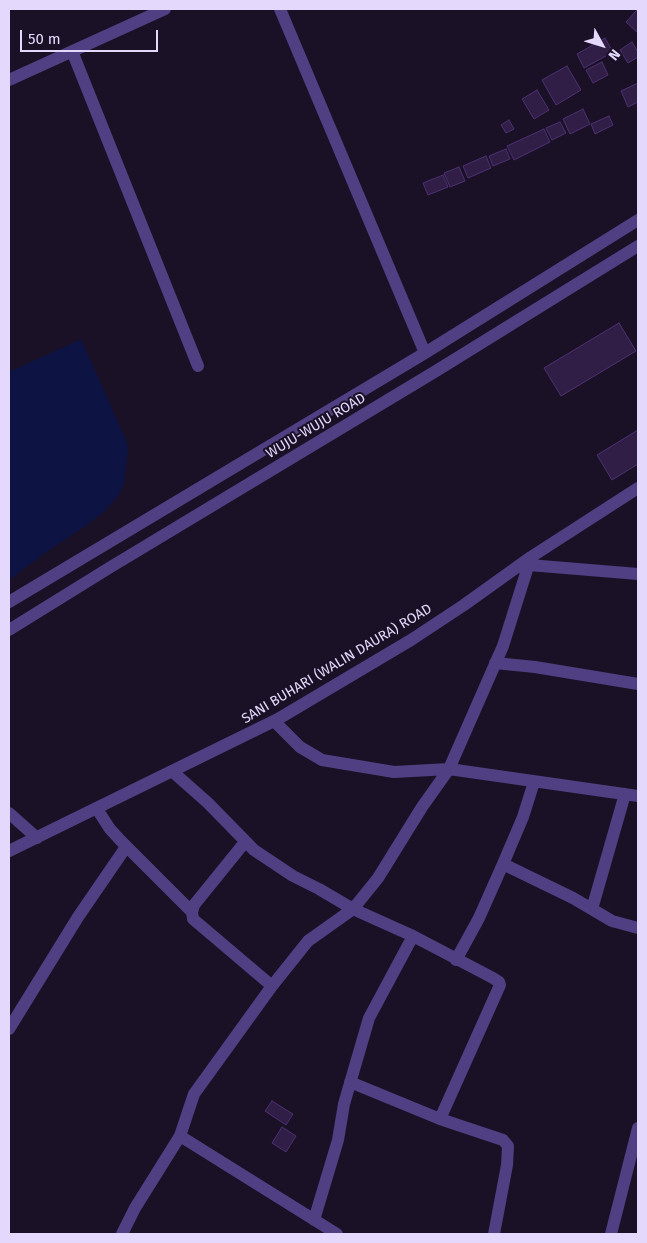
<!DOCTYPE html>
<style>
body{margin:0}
#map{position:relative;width:647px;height:1243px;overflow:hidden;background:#1a1126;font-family:"Fira Sans",sans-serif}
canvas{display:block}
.frame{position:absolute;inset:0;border:10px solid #e5d8fd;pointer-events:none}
.north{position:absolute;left:577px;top:20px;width:50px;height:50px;-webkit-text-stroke:4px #1a1126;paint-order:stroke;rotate:129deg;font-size:14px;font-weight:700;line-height:20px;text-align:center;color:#e5d8fd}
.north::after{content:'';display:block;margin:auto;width:18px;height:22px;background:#e5d8fd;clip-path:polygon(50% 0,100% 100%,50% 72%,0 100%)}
.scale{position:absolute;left:20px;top:30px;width:138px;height:22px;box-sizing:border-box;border:2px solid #e5d8fd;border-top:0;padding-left:6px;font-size:15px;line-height:18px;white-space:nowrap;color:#e5d8fd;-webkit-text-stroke:4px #1a1126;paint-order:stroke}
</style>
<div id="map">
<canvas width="647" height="1243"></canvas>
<div class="frame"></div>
<div class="north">N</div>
<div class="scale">50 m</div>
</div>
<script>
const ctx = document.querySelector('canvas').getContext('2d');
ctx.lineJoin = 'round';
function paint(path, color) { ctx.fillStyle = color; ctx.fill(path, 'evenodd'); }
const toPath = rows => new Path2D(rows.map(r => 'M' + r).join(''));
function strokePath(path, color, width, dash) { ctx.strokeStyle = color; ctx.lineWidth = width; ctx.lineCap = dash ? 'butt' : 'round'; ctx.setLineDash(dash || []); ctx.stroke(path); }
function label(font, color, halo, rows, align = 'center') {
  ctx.font = font + ' "Fira Sans",sans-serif'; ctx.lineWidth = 4; ctx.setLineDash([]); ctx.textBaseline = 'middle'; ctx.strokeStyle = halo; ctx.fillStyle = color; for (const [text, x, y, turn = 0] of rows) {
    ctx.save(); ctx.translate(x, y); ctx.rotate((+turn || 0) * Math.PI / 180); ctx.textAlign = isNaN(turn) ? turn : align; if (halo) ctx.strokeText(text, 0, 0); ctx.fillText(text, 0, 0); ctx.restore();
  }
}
const water = toPath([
 [81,339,126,440,128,448,124,484,118,496,106,510,87,525,45,553,9,580,9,372]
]);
const building = toPath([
 [637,10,638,12,638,33,626,22,637,10],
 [605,38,613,52,584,68,577,54,605,38],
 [632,42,638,52,638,57,628,63,620,50,632,42],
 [602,62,608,75,593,83,586,70,602,62],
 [567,66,581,90,556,105,542,80,567,66],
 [638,83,638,102,628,107,621,91,638,83],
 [537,90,549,110,534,119,522,99,537,90],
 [583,109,590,124,570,134,563,119,583,109],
 [609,116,613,125,595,134,591,124,609,116],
 [509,120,514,129,506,133,501,125,509,120],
 [560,122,566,133,552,140,546,128,560,122],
 [544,129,550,142,514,160,507,146,544,129],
 [506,149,510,159,493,166,489,156,506,149],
 [486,156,491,168,468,178,463,166,486,156],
 [459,167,465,181,450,187,444,173,459,167],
 [443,175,448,187,428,195,423,183,443,175],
 [619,323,636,351,561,396,544,368,619,323],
 [638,430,638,464,612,480,597,455,638,430],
 [272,1101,293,1114,286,1125,265,1111,272,1101],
 [282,1127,296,1136,286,1152,272,1143,282,1127]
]);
const minor = toPath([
 [280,9,425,353],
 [72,51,198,366],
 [9,80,165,9],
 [529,565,638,574],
 [9,602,425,353,638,220],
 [9,630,109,568,436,371,638,246],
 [495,663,535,667,638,684],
 [274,721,300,747,322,760,394,772,449,769,638,796],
 [173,772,208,803,254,850,293,876,319,889,353,909,413,936,493,978,499,982,500,985,440,1119],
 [97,809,110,829,121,841,192,912],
 [9,813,37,838],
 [245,842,194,905,192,912,193,919,272,986],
 [9,851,278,719,411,640,464,605,531,557,638,488],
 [503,864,573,898,612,921,638,928],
 [592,909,625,794],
 [456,960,479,918,503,864,523,817,534,782],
 [9,1029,78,917,126,847],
 [350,1082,440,1119,503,1140,508,1146,507,1165,494,1234],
 [180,1136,337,1234],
 [314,1220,338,1140,344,1104,369,1018,413,936],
 [122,1234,135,1208,180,1136,194,1094,272,986,308,941,353,909,378,878,422,807,449,769,503,646,531,557],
 [611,1234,638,1128]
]);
const streetNames = [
 ["WUJU-WUJU ROAD",316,426,-31],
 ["SANI BUHARI (WALIN DAURA) ROAD",337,664,-31]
];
paint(water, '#0d1443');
paint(building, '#301e46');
strokePath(building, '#4d3171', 1);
strokePath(minor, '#513f83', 12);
label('14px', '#e5d8fd', '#1a1126', streetNames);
</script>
